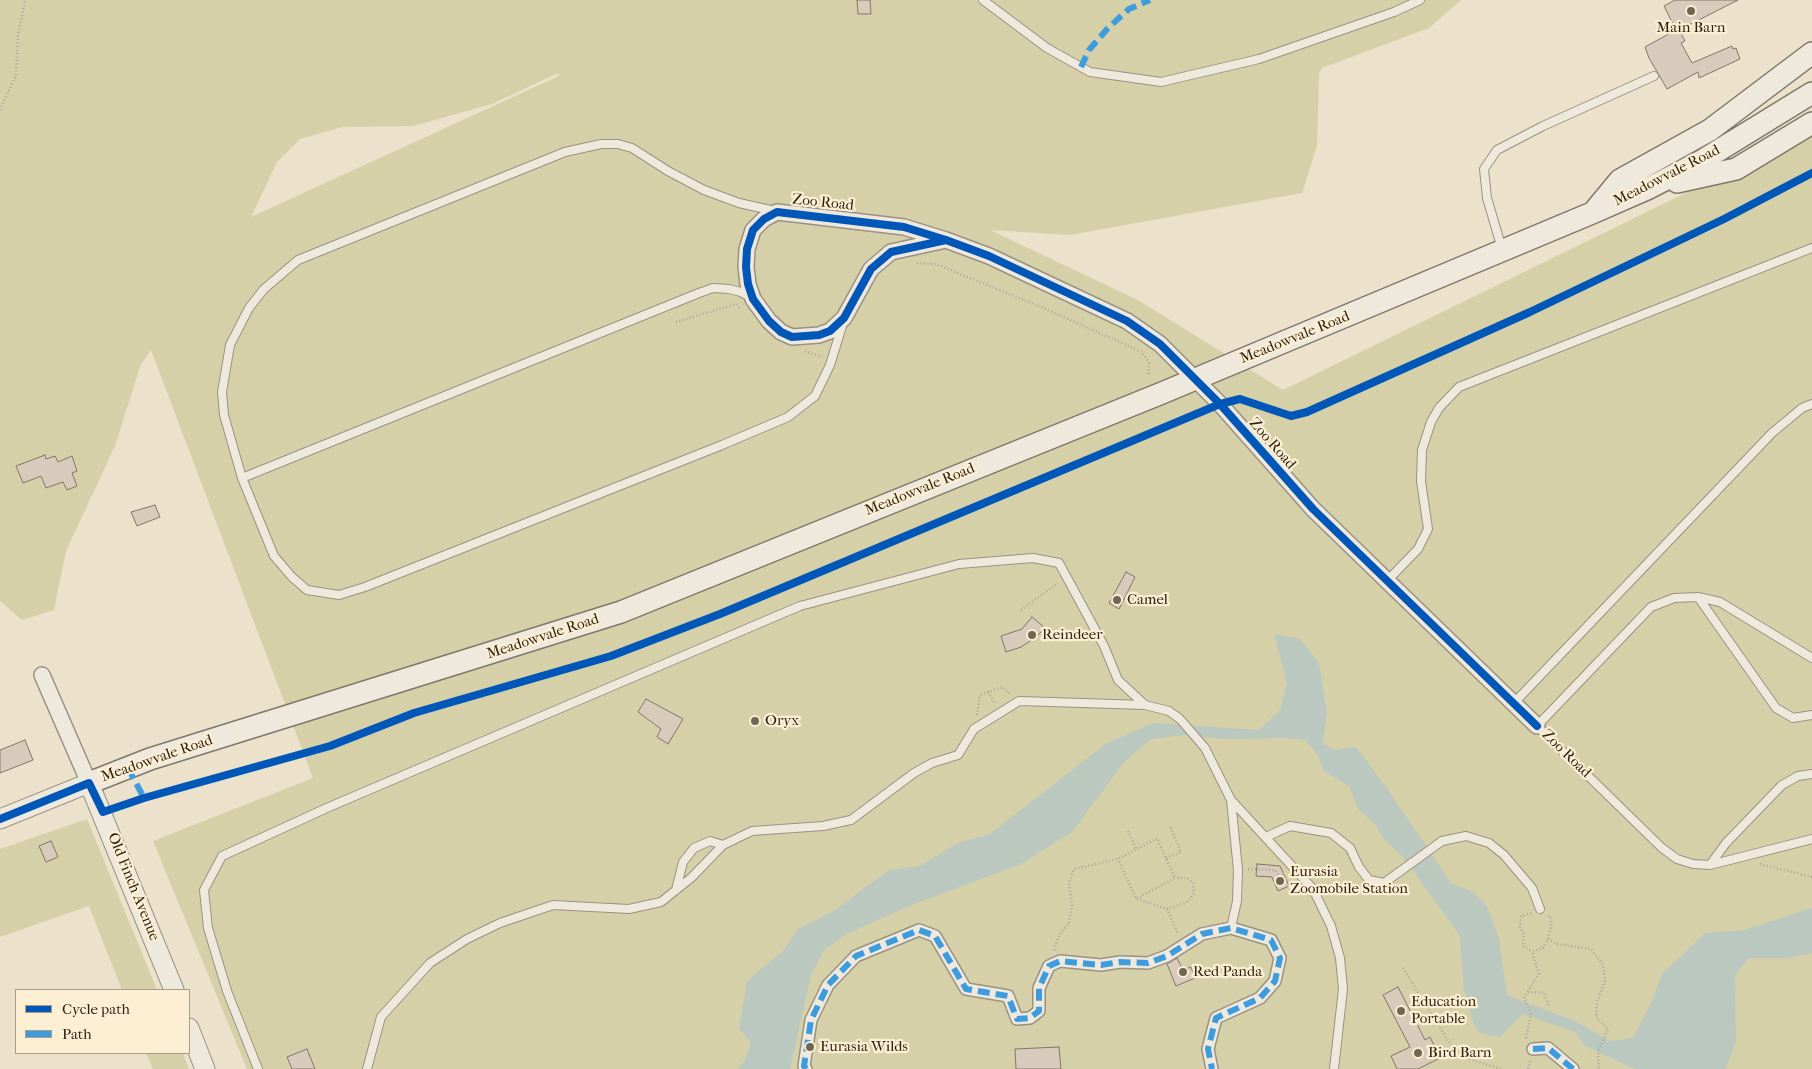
<!DOCTYPE html>
<style>
body{margin:0}
#map{position:relative;width:1812px;height:1069px;overflow:hidden;background:#ece1ca;font-family:"IM FELL French Canon",serif}
canvas{display:block}
.legend{position:absolute;left:15px;top:989px;width:175px;height:65px;box-sizing:border-box;background:#fcefd3;border:1px solid #a99d87;margin:0;padding:6px 9px;list-style:none;font-size:15px;color:#2d2314}
.legend li{display:flex;align-items:center;gap:10px;height:25px}
.legend b{width:25px;border:1px solid #a99d87}
</style>
<div id="map">
<canvas width="1812" height="1069"></canvas>
<ul class="legend">
<li><b style="height:6px;background:#0057b8"></b>Cycle path</li>
<li><b style="height:6px;background:#3d9cde"></b>Path</li>
</ul>
</div>
<script>
const ctx = document.querySelector('canvas').getContext('2d');
ctx.lineJoin = 'round';
function paint(path, color) { ctx.fillStyle = color; ctx.fill(path, 'evenodd'); }
const toPath = rows => new Path2D(rows.map(r => 'M' + r).join(''));
function strokePath(path, color, width, dash) { ctx.strokeStyle = color; ctx.lineWidth = width; ctx.lineCap = dash ? 'butt' : 'round'; ctx.setLineDash(dash || []); ctx.stroke(path); }
function label(font, color, halo, rows, align = 'center') {
  ctx.font = font + ' "IM FELL French Canon",serif'; ctx.lineWidth = 4.5; ctx.setLineDash([]); ctx.textBaseline = 'middle'; ctx.strokeStyle = halo; ctx.fillStyle = color; for (const [text, x, y, turn = 0] of rows) {
    ctx.save(); ctx.translate(x, y); ctx.rotate((+turn || 0) * Math.PI / 180); ctx.textAlign = isNaN(turn) ? turn : align; if (halo) ctx.strokeText(text, 0, 0); ctx.fillText(text, 0, 0); ctx.restore();
  }
}
const green = toPath([
 [0,0,1461,0,1429,28,1322,68,1319,74,1317,146,1302,193,1070,235,990,230,1138,300,1283,390,1812,131,1812,1069,247,1069,153,841,313,778,151,350,141,364,115,446,66,551,54,610,22,620,0,601],
 [556,74,561,75,251,217,277,162,300,139,343,127,413,126,492,104],
 [87,819,157,990,122,990,89,906,0,937,0,849],
 [146,1053,183,1053,189,1069,153,1069]
]);
const water = toPath([
 [1274,634,1300,639,1319,663,1327,713,1323,743,1334,750,1356,747,1386,787,1451,883,1473,892,1487,906,1499,939,1507,995,1575,1021,1610,1041,1633,1038,1651,1003,1662,974,1705,933,1744,930,1812,908,1812,953,1788,958,1749,958,1735,975,1736,1041,1726,1069,1635,1069,1585,1046,1575,1032,1523,1014,1500,1037,1480,1033,1473,1022,1464,990,1460,936,1404,858,1382,837,1376,825,1358,809,1349,786,1324,771,1316,752,1305,740,1288,738,1225,739,1185,735,1151,739,1124,762,1072,832,1021,864,904,908,845,935,824,950,811,975,790,1069,738,1069,745,1060,751,1043,739,1028,747,981,784,950,798,929,835,910,889,870,920,866,958,843,990,834,1107,743,1153,723,1259,730,1280,710,1287,683]
]);
const building = toPath([
 [857,0,870,0,871,14,858,14,857,0],
 [1675,0,1738,0,1679,30,1685,41,1681,43,1692,63,1732,46,1733,49,1736,48,1740,59,1699,78,1698,72,1667,89,1649,58,1645,47,1676,30,1664,6,1675,0],
 [45,455,46,459,55,456,58,462,72,456,77,471,72,473,77,486,67,490,63,482,46,488,41,476,23,483,16,466,45,455],
 [155,505,160,517,137,526,131,512,155,505],
 [1126,572,1135,577,1119,609,1109,603,1126,572],
 [1032,617,1045,628,1035,638,1021,647,1006,652,1001,636,1022,629,1032,617],
 [646,699,683,719,668,744,657,737,661,729,638,712,646,699],
 [25,740,33,760,0,773,0,750,25,740],
 [51,841,58,857,46,862,39,846,51,841],
 [1257,864,1280,866,1289,886,1278,891,1272,877,1256,876,1257,864],
 [1177,958,1183,970,1191,967,1195,978,1176,986,1167,964,1177,958],
 [1398,987,1425,1040,1430,1037,1440,1058,1418,1069,1397,1069,1391,1056,1410,1047,1383,995,1398,987],
 [1059,1047,1061,1069,1016,1069,1015,1049,1059,1047],
 [307,1049,315,1069,292,1069,287,1057,307,1049]
]);
const path = toPath([
 [0,110,16,75,18,36,25,0],
 [917,263,936,264,1041,307,1142,352,1149,363,1148,375],
 [676,322,736,304,740,308],
 [805,351,822,357],
 [1021,610,1058,583],
 [988,692,994,702],
 [977,715,980,695,1002,687,1010,694],
 [1128,831,1136,849],
 [1166,858,1181,852,1170,826],
 [1760,864,1812,877],
 [1248,869,1275,870,1279,876,1284,873],
 [1137,899,1167,909,1178,934],
 [1167,909,1188,902,1194,893,1193,883,1187,878,1175,878],
 [1531,913,1521,916,1520,927,1524,935,1523,946,1532,952],
 [1548,939,1557,944,1591,949,1603,965,1605,981,1597,1002,1596,1017,1608,1029,1598,1053,1599,1069],
 [1054,950,1059,935,1069,923,1072,905,1069,883,1074,869,1118,859,1157,838,1175,878,1136,899,1118,859],
 [1403,968,1457,1055,1501,1069],
 [1528,992,1544,993,1549,1006],
 [1526,1038,1531,1014,1524,998,1539,974,1532,952,1543,948,1548,939,1551,926,1551,917,1548,916],
 [1528,1069,1530,1061]
]);
const service = toPath([
 [983,0,1047,48,1090,72,1161,82,1259,59,1394,12,1420,0],
 [775,211,739,203,704,190,668,171,632,148,618,144,601,144,565,152,298,260,264,289,249,308,230,345,222,392,224,415,242,478,274,556,292,577,307,590,339,595,365,587,722,445,788,417,815,396,830,365,843,323],
 [1502,249,1487,198,1484,169,1497,150,1543,126,1654,76],
 [242,478,699,293,713,288,729,289,741,292,752,298],
 [1387,581,1418,549,1428,529,1421,481,1422,450,1431,422,1439,408,1459,387,1812,248],
 [1698,597,1776,708,1793,718,1812,715],
 [1812,658,1720,602,1698,597,1674,598,1651,607,1537,726,1662,848,1677,859,1693,864,1710,865,1812,839],
 [1513,704,1772,433,1802,408,1812,404],
 [1266,837,1290,826,1331,833,1350,848,1359,867,1369,880,1384,883,1442,841,1466,836,1489,843,1504,855,1532,888,1540,909],
 [1710,865,1726,843,1782,785,1798,776,1812,774],
 [676,890,683,862,694,848,710,841,723,845],
 [1231,928,1237,901,1238,870,1231,800],
 [258,1069,227,991,208,928,204,890,222,856,329,807,800,606,959,564,1033,558,1059,563,1104,646,1118,680,1145,705,1169,711,1180,719,1205,748,1231,800,1313,889,1331,926,1340,958,1343,989,1334,1069],
 [367,1069,381,1017,430,963,467,939,500,923,553,905,629,909,661,902,691,878,723,845,752,831,823,826,851,820,914,773,932,763,958,755,974,729,1019,701,1145,705]
]);
const pedestrian = toPath([
 [1533,1049,1548,1048,1573,1069],
 [806,1069,804,1066,811,1020,828,985,856,956,919,930,935,936,966,989,1008,996,1017,1019,1030,1018,1039,1011,1039,988,1049,966,1060,961,1101,965,1120,962,1148,963,1167,956,1202,934,1231,928,1271,940,1280,958,1275,981,1260,998,1216,1018,1208,1049,1212,1069]
]);
const minor = toPath([
 [946,240,891,252,871,269,844,318,830,331,819,335,792,337,781,332,769,321,753,299,748,284,746,267,747,249,753,230,764,219,777,212,904,227,946,240,989,256,1127,321,1160,344,1220,404,1313,509,1537,726],
 [42,675,89,783]
]);
const tertiary = toPath([
 [0,819,89,783,174,990],
 [189,1028,205,1069]
]);
const secondary = toPath([
 [1677,182,1736,169,1812,123],
 [1596,209,1620,180,1710,130,1812,53],
 [89,783,150,759,621,612,1162,393,1592,213,1647,189,1703,160,1812,93]
]);
const quiet = toPath([
 [1081,67,1089,50,1108,28,1129,9,1150,0],
 [128,768,144,798],
 [1533,1049,1548,1048,1573,1069],
 [806,1069,804,1066,811,1020,828,985,856,956,919,930,935,936,966,989,1008,996,1017,1019,1030,1018,1039,1011,1039,988,1049,966,1060,961,1101,965,1120,962,1148,963,1167,956,1202,934,1231,928,1271,940,1280,958,1275,981,1260,998,1216,1018,1208,1049,1212,1069]
]);
const cycleway = toPath([
 [946,240,891,252,871,269,844,318,830,331,819,335,792,337,781,332,769,321,753,299,748,284,746,267,747,249,753,230,764,219,777,212,904,227,946,240,989,256,1127,321,1160,344,1220,404,1313,509,1537,726],
 [0,819,89,783,103,812,144,798,330,746,414,713,611,656,720,614,1220,404,1240,399,1291,416,1307,412,1530,312,1724,219,1812,173]
]);
const markers = [
 [1691,11,5,"#706654"],
 [1117,600,5,"#706654"],
 [1032,635,5,"#706654"],
 [755,721,5,"#706654"],
 [1280,881,5,"#706654"],
 [1183,972,5,"#706654"],
 [1401,1011,5,"#706654"],
 [810,1047,5,"#706654"],
 [1418,1053,5,"#706654"]
];
const poiNames = [
 ["Main Barn",1691,28,"center"],
 ["Camel",1127,600],
 ["Reindeer",1042,635],
 ["Oryx",765,721],
 ["Eurasia",1290,872],
 ["Zoomobile Station",1290,889],
 ["Red Panda",1193,972],
 ["Education",1411,1002],
 ["Portable",1411,1019],
 ["Eurasia Wilds",820,1047],
 ["Bird Barn",1428,1053]
];
const streetNames = [
 ["Meadowvale Road",1667,176,-27],
 ["Zoo Road",823,203,6],
 ["Meadowvale Road",1295,338,-22],
 ["Zoo Road",1272,444,49],
 ["Meadowvale Road",920,490,-22],
 ["Meadowvale Road",543,637,-18],
 ["Zoo Road",1566,754,44],
 ["Meadowvale Road",157,759,-19],
 ["Old Finch Avenue",133,887,68]
];
paint(green, '#d6d0a8');
paint(water, '#bac8c0');
paint(building, '#d9cbbb');
strokePath(building, '#7f776a', 1);
strokePath(service, '#999283', 10);
strokePath(pedestrian, '#999283', 14);
strokePath(minor, '#999283', 18);
strokePath(tertiary, '#999283', 21);
strokePath(secondary, '#7f776a', 24);
strokePath(path, '#aaa59a', 2.5, [1, 2.5]);
strokePath(service, '#efe9dd', 8);
strokePath(pedestrian, '#efe9dd', 11);
strokePath(minor, '#efe9dd', 15);
strokePath(tertiary, '#efe9dd', 19);
strokePath(secondary, '#efe9dd', 21);
strokePath(quiet, '#3d9cde', 6, [12, 6]);
strokePath(cycleway, '#0057b8', 8);
for (const [x, y, r, color] of markers) { const dot = new Path2D(); dot.arc(x, y, r, 0, 2 * Math.PI); ctx.fillStyle = color; ctx.fill(dot); strokePath(dot, '#fcefd3', 2); }
label('15px', '#2d2314', '#fcefd3', poiNames, 'left');
label('15px', '#2d2314', '#fcefd3', streetNames);
</script>
